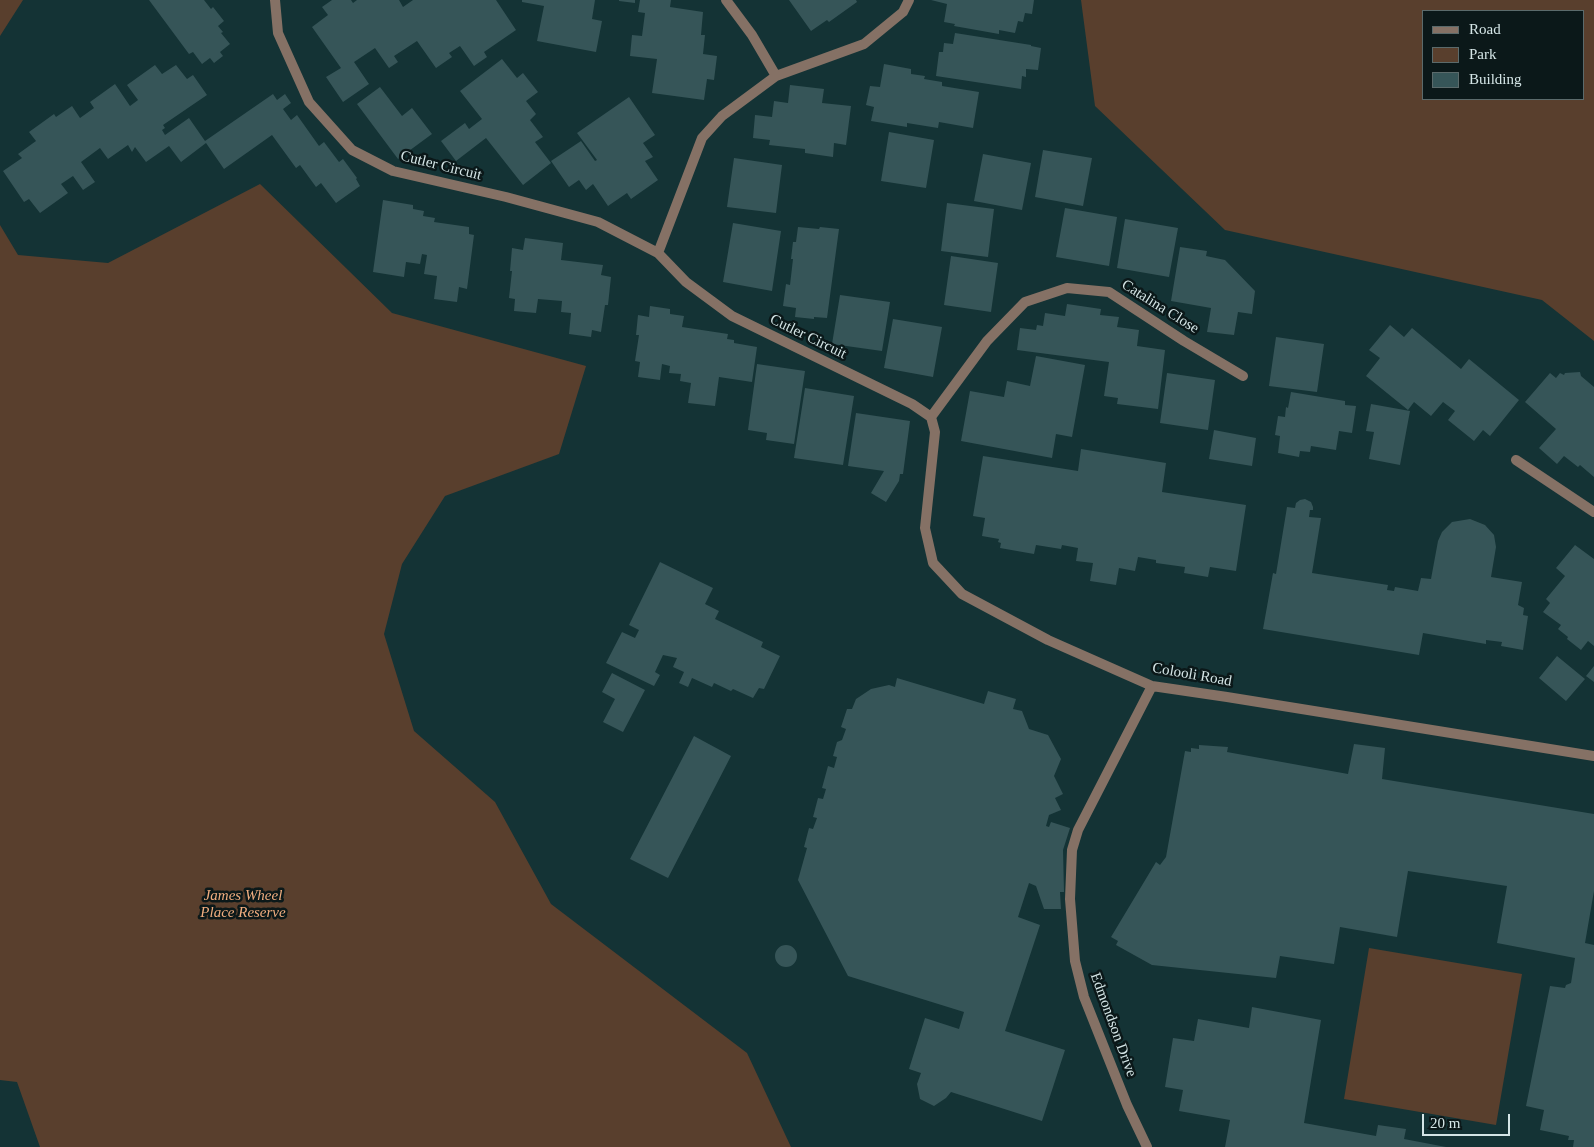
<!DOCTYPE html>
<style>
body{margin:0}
#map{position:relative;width:1594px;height:1147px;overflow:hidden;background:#143335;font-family:Georgia,serif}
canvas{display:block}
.legend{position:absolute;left:1422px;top:10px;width:162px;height:90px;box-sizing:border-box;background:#0b1819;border:1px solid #5b6a6b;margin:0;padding:6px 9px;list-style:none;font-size:15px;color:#d4e5e6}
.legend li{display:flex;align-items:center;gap:10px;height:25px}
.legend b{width:25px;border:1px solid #5b6a6b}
.scale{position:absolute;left:1422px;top:1114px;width:88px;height:22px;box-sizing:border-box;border:2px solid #d4e5e6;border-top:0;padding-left:6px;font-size:15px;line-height:18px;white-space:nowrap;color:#d4e5e6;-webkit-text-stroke:4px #0b1819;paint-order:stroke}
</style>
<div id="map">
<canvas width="1594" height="1147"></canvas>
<ul class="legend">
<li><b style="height:6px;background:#857165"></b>Road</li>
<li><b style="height:14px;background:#593f2d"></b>Park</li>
<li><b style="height:14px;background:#365558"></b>Building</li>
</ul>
<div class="scale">20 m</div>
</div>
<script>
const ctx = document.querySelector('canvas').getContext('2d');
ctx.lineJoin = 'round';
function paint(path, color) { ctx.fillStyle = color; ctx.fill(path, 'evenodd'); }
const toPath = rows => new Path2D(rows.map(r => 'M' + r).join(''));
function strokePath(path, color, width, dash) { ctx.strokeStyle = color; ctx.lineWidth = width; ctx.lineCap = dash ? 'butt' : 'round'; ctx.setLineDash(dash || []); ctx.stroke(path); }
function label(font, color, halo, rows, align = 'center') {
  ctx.font = font + ' Georgia,serif'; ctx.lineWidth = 5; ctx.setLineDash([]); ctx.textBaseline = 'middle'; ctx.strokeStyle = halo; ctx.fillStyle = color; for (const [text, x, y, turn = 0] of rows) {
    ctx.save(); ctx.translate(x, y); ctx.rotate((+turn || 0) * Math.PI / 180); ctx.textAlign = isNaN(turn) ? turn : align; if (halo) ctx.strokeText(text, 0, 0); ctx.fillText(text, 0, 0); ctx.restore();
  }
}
const green = toPath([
 [0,0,23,0,0,36],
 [1081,0,1594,0,1594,341,1542,300,1225,230,1095,106],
 [1423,11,1583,11,1583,99,1423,99],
 [260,184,392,313,586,366,559,454,445,496,402,564,384,634,414,731,495,802,551,904,747,1053,791,1147,40,1147,17,1082,0,1080,0,225,18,255,108,263],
 [1369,948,1522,974,1496,1125,1344,1099]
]);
const building = toPath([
 [149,0,204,0,211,9,213,7,224,21,218,26,223,32,221,33,230,44,220,52,223,56,214,63,210,58,202,64,193,52,189,54],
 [332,0,351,0,353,3,357,0,399,0,403,7,413,0,496,0,516,30,484,52,487,57,474,66,460,46,449,53,452,57,436,68,417,41,394,56,398,62,389,68,375,48,354,62,369,84,343,102,326,77,341,68,312,27,328,15,322,7],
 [522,0,595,0,592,19,602,21,596,52,537,41,544,6,522,2],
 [619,0,635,0,635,3,619,1],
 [640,0,671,0,670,7,703,12,701,35,705,35,703,54,717,56,714,80,707,79,704,100,652,93,657,59,630,56,632,35,642,36,645,13,638,12],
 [789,0,856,0,857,2,829,22,827,20,811,31],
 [931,0,1034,0,1032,14,1025,13,1023,22,1018,21,1015,33,999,30,999,34,954,26,955,24,944,22,947,4],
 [955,33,1031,45,1031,46,1041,48,1038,70,1026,69,1026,77,1022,76,1021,89,936,76,939,52,943,52,944,43,953,44],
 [502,59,517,78,523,73,538,92,526,101,536,114,530,120,543,137,535,142,551,163,523,185,486,138,456,161,441,141,465,123,469,129,482,119,460,91],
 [884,64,911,69,911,74,925,76,924,79,942,82,942,86,979,92,973,128,939,122,938,128,907,123,907,127,871,121,874,107,866,105,870,86,880,87],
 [155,65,162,74,176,65,187,79,193,75,207,95,163,125,165,128,162,130,165,135,189,118,205,141,273,94,277,100,285,94,291,103,283,109,291,120,297,115,319,146,324,142,339,162,343,159,357,178,356,179,360,186,336,203,321,183,316,187,300,165,296,168,272,135,224,169,206,143,181,162,169,146,146,162,135,147,132,152,128,145,108,159,100,148,81,162,95,182,83,190,73,176,61,184,68,193,40,213,29,199,24,202,3,171,22,158,18,154,36,141,29,132,54,114,56,117,72,106,80,118,94,108,90,102,115,84,130,106,138,100,127,85],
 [790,85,824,89,822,103,851,106,846,145,834,143,833,157,805,153,805,149,769,145,770,140,753,138,755,115,772,117,774,101,788,103],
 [380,87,402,116,412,108,432,134,398,159,357,104],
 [629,97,655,135,643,143,653,157,645,161,658,180,631,199,627,193,608,206,593,184,586,190,579,180,569,187,551,161,581,141,595,161,597,160,577,133],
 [889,132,934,140,926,188,881,181],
 [1043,150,1092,158,1083,206,1035,197],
 [983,154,1031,163,1022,210,974,201],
 [734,158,782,165,776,213,727,207],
 [383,200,413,205,413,209,424,211,423,216,435,218,434,222,469,227,469,234,474,235,467,289,459,287,457,302,434,299,437,276,424,274,427,255,422,254,420,264,406,262,404,277,373,272],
 [947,203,994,209,988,257,941,251],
 [1065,208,1117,217,1109,266,1056,257],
 [1125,219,1178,228,1169,277,1117,268],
 [733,223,781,231,772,291,723,282],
 [798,227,819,229,820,227,839,229,827,318,814,317,814,319,795,317,796,308,783,306,786,284,790,285,793,259,791,259,793,242,796,242],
 [525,238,563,243,561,260,603,265,601,275,611,277,608,305,605,305,601,332,592,330,591,337,569,334,571,313,561,312,562,301,538,299,536,313,514,311,515,299,509,298,512,271,510,271,512,248,523,250],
 [1180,247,1207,251,1206,256,1225,260,1255,291,1252,314,1238,312,1234,335,1207,332,1211,308,1171,301],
 [951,256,998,263,991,312,944,305],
 [840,295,890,302,882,351,832,344],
 [1067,304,1101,309,1100,315,1119,317,1117,327,1139,330,1137,346,1165,350,1158,409,1117,404,1118,398,1104,396,1109,362,1017,350,1020,328,1036,330,1037,325,1043,326,1045,313,1065,316],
 [650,306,670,309,670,314,684,316,682,327,728,334,727,339,734,340,734,343,757,347,752,382,719,377,715,406,688,403,691,383,680,381,681,374,669,373,670,366,662,364,660,380,638,377,640,362,635,361,639,335,636,335,638,315,649,317],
 [893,319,942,327,933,377,884,368],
 [1390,325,1404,337,1412,328,1461,369,1469,359,1519,400,1490,436,1483,430,1474,441,1448,420,1455,411,1443,402,1431,416,1414,402,1408,410,1366,376,1380,358,1369,350],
 [1276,337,1324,344,1317,392,1269,386],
 [1036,356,1085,365,1072,437,1056,434,1052,458,961,441,970,391,1004,397,1007,381,1030,386],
 [757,364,805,371,794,444,766,440,767,433,748,430],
 [1580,372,1581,376,1594,387,1594,477,1580,465,1578,467,1564,456,1557,464,1539,448,1556,429,1525,402,1550,373,1556,378,1560,373,1564,375,1565,373],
 [1167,373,1215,380,1208,430,1160,423],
 [805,388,854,396,843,465,794,458],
 [1291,392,1345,401,1345,405,1356,406,1352,433,1339,431,1336,450,1311,446,1310,452,1300,451,1299,457,1278,453,1280,436,1275,435,1278,416,1285,417,1286,407,1288,408],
 [1371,404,1410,411,1400,465,1369,459,1374,432,1366,431],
 [856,413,910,421,903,474,900,474,899,481,886,502,871,493,884,471,848,466],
 [1214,430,1256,438,1252,466,1209,459],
 [1081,449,1166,463,1162,492,1246,505,1236,571,1210,567,1208,577,1184,573,1185,567,1156,563,1156,560,1138,557,1135,571,1119,568,1116,585,1090,581,1093,563,1076,561,1078,548,1062,545,1061,549,1036,545,1034,554,1000,548,1001,543,998,542,999,539,982,536,985,518,973,516,983,456,1078,471],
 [1305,499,1311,502,1313,507,1313,510,1310,510,1309,517,1321,518,1312,573,1388,585,1387,590,1394,591,1395,587,1418,591,1421,578,1431,579,1438,541,1442,532,1452,522,1470,519,1485,525,1494,535,1496,547,1491,577,1522,582,1518,605,1524,608,1523,615,1528,616,1523,650,1501,646,1502,642,1486,640,1486,644,1423,633,1419,655,1263,629,1273,573,1276,574,1287,507,1295,508,1296,503,1300,500],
 [1575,545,1594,559,1594,646,1588,641,1581,650,1567,639,1568,637,1558,629,1561,625,1543,612,1550,603,1546,599,1565,576,1556,568],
 [660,562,713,588,705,604,719,611,715,619,763,642,761,647,780,656,764,689,759,688,753,698,733,689,731,691,714,683,712,687,692,678,688,687,679,683,684,672,673,667,677,658,663,655,655,672,660,675,654,686,606,663,622,632,635,638,639,630,629,625],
 [1557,656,1585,679,1566,701,1539,678],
 [1594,666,1594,682,1586,676],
 [612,673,645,690,623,732,603,722,615,699,602,692],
 [897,678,984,704,988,691,1016,699,1013,709,1022,711,1029,729,1048,735,1061,759,1054,776,1063,794,1055,798,1061,810,1049,815,1046,826,1049,827,1051,822,1070,828,1063,850,1064,892,1060,892,1061,909,1044,909,1036,886,1029,883,1018,917,1040,925,1005,1031,1065,1050,1042,1121,951,1092,946,1098,934,1106,920,1099,917,1084,921,1073,909,1069,925,1018,959,1029,964,1012,848,976,798,880,807,848,804,847,809,828,813,829,817,818,813,817,818,798,823,799,826,789,822,788,828,766,834,768,837,757,833,756,837,742,842,740,846,729,841,727,847,709,852,709,856,699,871,689,889,685,895,687],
 [694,736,731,756,668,878,630,859],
 [1354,744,1385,748,1382,779,1594,814,1594,891,1585,943,1594,945,1594,1147,1573,1147,1574,1140,1568,1140,1569,1136,1540,1130,1544,1110,1526,1106,1550,986,1565,988,1566,985,1571,983,1575,958,1497,943,1507,886,1408,871,1397,937,1340,927,1334,964,1280,956,1276,978,1152,965,1116,945,1118,941,1111,937,1156,862,1160,865,1166,857,1185,751,1191,752,1191,748,1199,749,1199,745,1228,747,1227,752,1348,774],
 '775 956a11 11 0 1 1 22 0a11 11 0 1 1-22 0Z',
 [1252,1007,1321,1020,1304,1123,1376,1136,1378,1125,1406,1129,1404,1139,1446,1147,1225,1147,1230,1120,1179,1111,1183,1090,1165,1087,1173,1038,1194,1041,1198,1019,1249,1028]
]);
const minor = toPath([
 [275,0,278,33,309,102,352,150,393,171,506,197,598,222,658,253,686,282,732,316,912,404,931,417],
 [726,0,752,35,776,76],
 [658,253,702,138,722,116,776,76,864,44,903,12,909,0],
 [931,417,935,432,925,528,933,563,962,594,1048,640,1152,686,1227,697,1594,756],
 [931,417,987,341,1025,302,1067,288,1109,292,1184,341,1243,376],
 [1516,460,1594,512],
 [1147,1147,1127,1105,1084,997,1075,961,1070,899,1072,850,1078,830,1152,686]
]);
const streetNames = [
 ["Cutler Circuit",441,166,14],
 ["Catalina Close",1160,307,32],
 ["Cutler Circuit",808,337,26],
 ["Colooli Road",1192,675,10],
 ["Edmondson Drive",1113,1025,70]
];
const parkNames = [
 ["James Wheel",243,896],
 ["Place Reserve",243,913]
];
paint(green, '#593f2d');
paint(building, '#365558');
strokePath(minor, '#857165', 10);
label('15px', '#d4e5e6', '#0b1819', streetNames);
label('italic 15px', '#f0ad7f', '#0b1819', parkNames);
</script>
